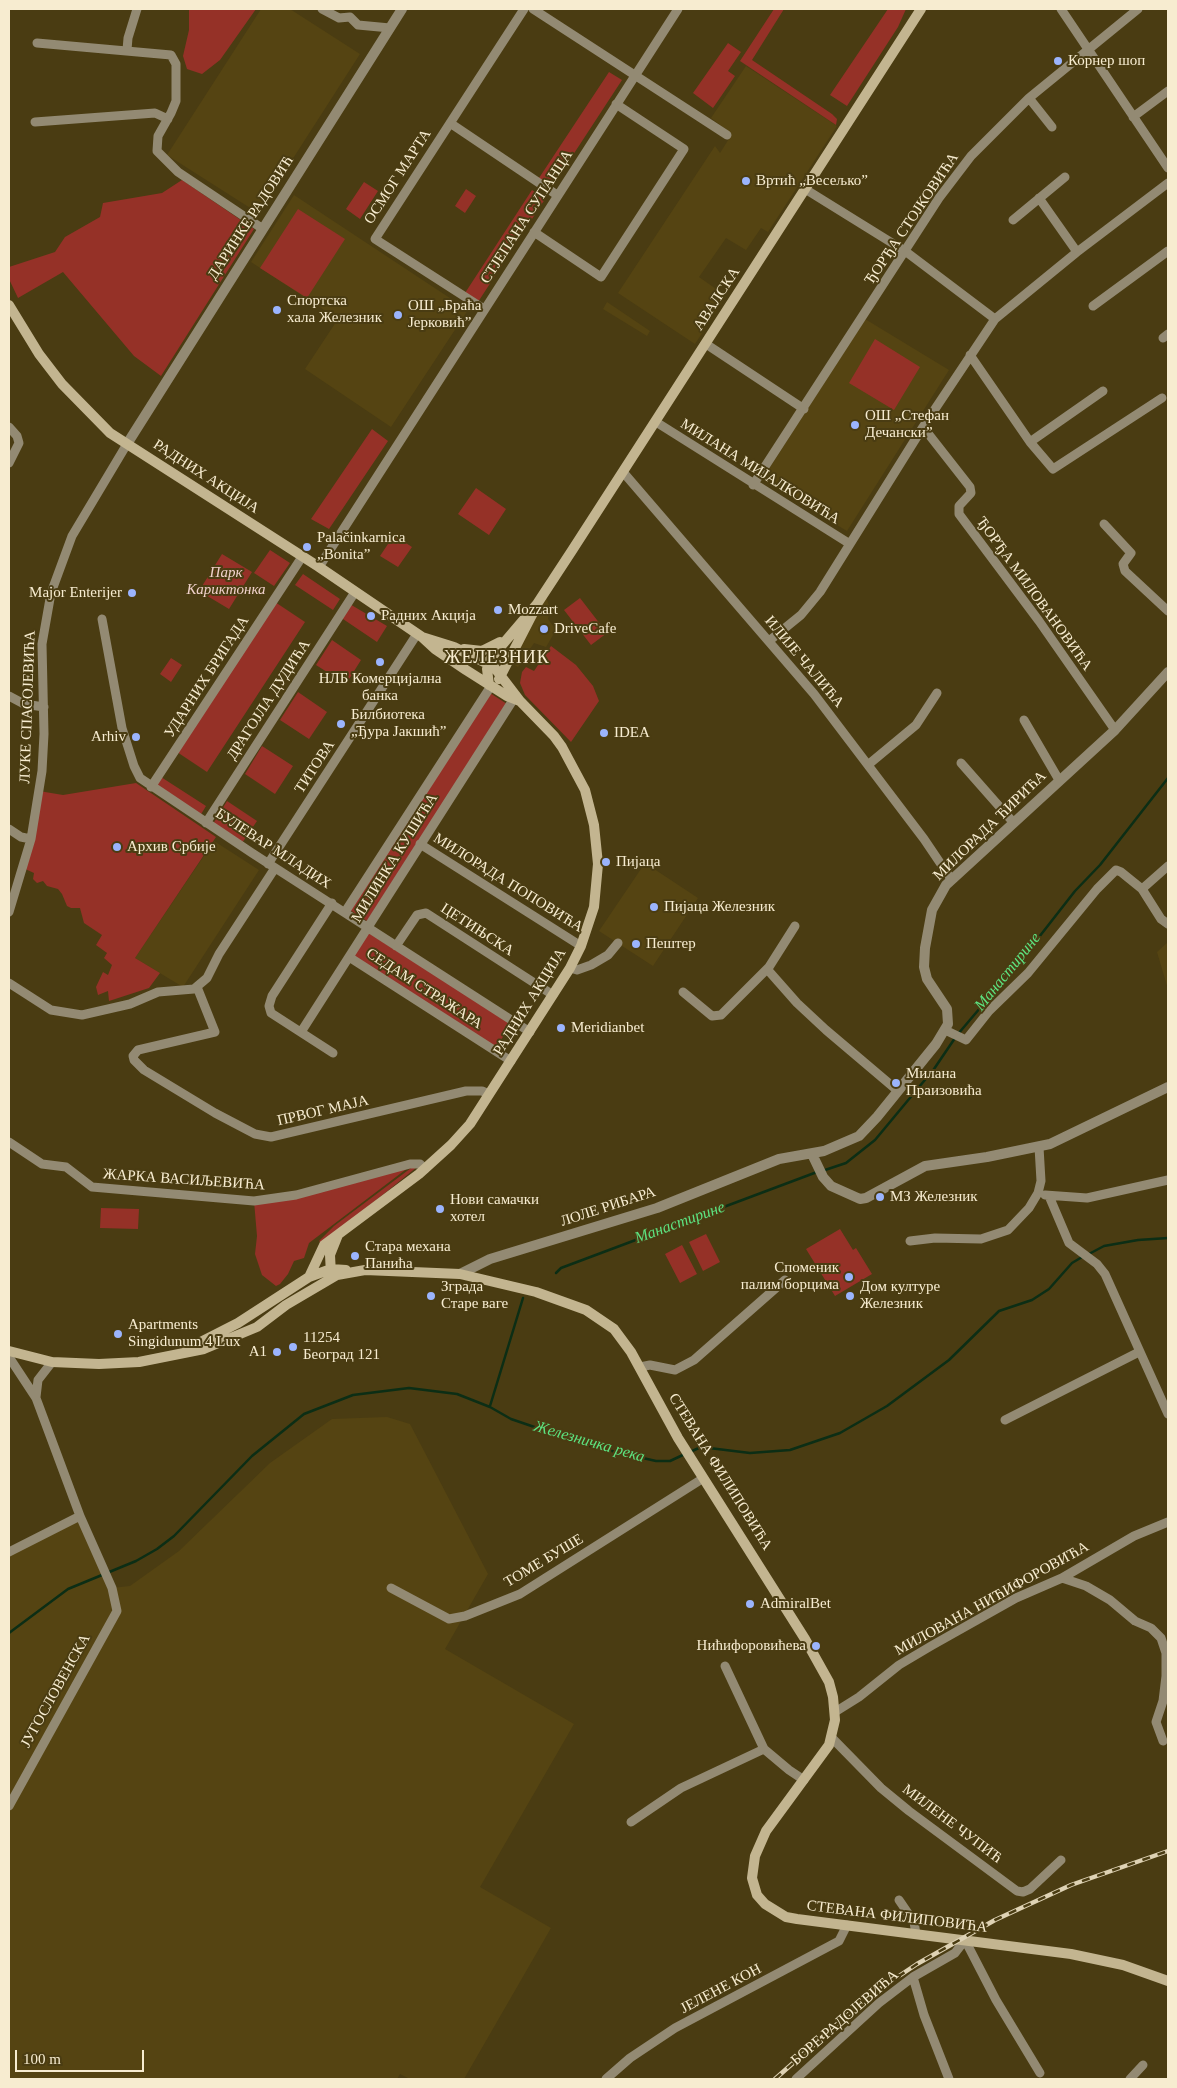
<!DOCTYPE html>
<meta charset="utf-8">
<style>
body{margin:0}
#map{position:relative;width:1177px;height:2088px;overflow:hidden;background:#4a3c12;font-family:"Times New Roman",serif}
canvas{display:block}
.frame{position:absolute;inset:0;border:10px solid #f7ecd0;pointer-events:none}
.scale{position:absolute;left:15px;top:2050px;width:129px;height:22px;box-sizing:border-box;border:2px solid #f7ecd0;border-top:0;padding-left:6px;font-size:15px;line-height:18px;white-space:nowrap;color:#f7ecd0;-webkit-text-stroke:4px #4a3c12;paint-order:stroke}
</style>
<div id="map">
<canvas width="1177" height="2088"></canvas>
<div class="frame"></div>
<div class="scale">100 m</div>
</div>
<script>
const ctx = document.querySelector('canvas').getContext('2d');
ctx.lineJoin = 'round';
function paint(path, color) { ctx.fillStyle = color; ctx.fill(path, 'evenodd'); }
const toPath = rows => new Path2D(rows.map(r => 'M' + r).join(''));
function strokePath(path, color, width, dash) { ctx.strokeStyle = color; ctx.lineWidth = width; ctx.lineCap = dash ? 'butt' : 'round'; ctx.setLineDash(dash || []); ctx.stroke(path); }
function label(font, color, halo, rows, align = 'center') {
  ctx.font = font + ' "Times New Roman",serif'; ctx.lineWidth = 4; ctx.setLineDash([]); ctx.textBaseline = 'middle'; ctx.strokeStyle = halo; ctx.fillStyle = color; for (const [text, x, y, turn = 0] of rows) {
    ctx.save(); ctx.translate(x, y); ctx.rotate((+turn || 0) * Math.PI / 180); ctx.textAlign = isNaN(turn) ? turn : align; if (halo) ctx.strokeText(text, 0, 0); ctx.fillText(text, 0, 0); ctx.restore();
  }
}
const built = toPath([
 [261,9,290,9,360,54,258,213,167,155],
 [746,66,837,126,768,232,761,228,746,250,726,238,699,277,726,296,695,344,618,293,715,146,720,153,732,134,711,118],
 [294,195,468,310,391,427,305,369,338,319,251,262],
 [607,302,650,331,647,336,603,309],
 [865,319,949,370,847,531,762,480],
 [546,597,550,608,548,619,556,630,546,647,534,643,518,667,511,663,526,631],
 [214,841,259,870,183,987,135,958],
 [645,863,698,898,653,966,599,931],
 [1168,942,1168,989,1157,952],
 [387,1417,410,1424,488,1574,445,1649,574,1724,480,1887,551,1928,464,2079,410,2079,400,2074,397,2079,9,2079,9,1552,80,1516,112,1588,130,1586,179,1551,270,1463,332,1419]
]);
const green = toPath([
 [189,9,256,9,220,60,202,74,187,69,183,56,189,30],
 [774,9,784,9,752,60,832,114,837,119,836,125,740,61],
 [888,9,906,9,898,27,847,106,830,95],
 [728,43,741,52,728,71,735,76,713,108,693,93],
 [609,72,622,80,552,187,539,178],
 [182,180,254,229,161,376,134,356,63,272,18,298,9,279,9,267,55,252,65,237,100,217,103,203,162,193],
 [364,182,378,191,360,219,346,209],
 [466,189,476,196,465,213,455,206],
 [532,190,545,199,478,302,465,293],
 [298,209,345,239,307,298,260,268],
 [875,339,920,367,894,410,849,383],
 [372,429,388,441,329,529,311,519],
 [476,488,506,509,489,535,458,514],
 [394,535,412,547,398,567,380,556],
 [270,550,290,563,274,586,254,573],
 [222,554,252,572,229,609,199,591],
 [303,574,340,599,333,610,295,585],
 [580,598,607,633,591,645,564,610],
 [275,602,305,622,207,772,177,752],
 [348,603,387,626,377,642,340,617],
 [332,640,361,660,346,684,316,665],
 [551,646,576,665,593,686,599,701,571,742,525,695,520,683,522,672,526,667,534,671],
 [171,658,182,665,171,682,160,674],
 [298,692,327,712,309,739,280,720],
 [490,693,507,704,367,921,350,910],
 [262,746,293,766,275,794,245,774],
 [161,777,206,806,200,816,155,787],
 [136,783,216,837,135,958,160,973,149,988,109,1001,108,991,98,995,96,987,103,972,108,975,112,965,104,958,107,953,96,945,102,935,84,923,80,908,71,908,67,906,62,894,58,889,47,886,43,881,37,883,33,879,34,873,23,868,39,791,63,795],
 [227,801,257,821,242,843,213,824],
 [367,932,512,1023,495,1049,352,956],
 [413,1164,309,1243,304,1258,294,1261,288,1274,280,1284,276,1286,262,1275,255,1254,257,1236,254,1201],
 [415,1165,417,1167,385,1193,321,1243,319,1241,334,1226],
 [101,1208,139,1209,138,1229,100,1228],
 [840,1229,853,1250,856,1248,872,1274,835,1296,806,1249],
 [706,1234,720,1262,703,1271,689,1242],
 [682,1245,697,1274,680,1283,665,1254]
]);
const stream = toPath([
 [958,1034,1025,955,1075,891,1100,865,1168,778],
 [822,1171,846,1163,875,1140,934,1069,955,1038],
 [1087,1255,1104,1246,1138,1240,1168,1238],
 [556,1273,561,1268,817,1172],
 [490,1406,523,1298],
 [690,1452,701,1447,750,1453,790,1450,840,1433,887,1406,949,1360,999,1311,1032,1300,1049,1289,1072,1263,1082,1257],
 [9,1633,68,1589,136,1561,157,1549,174,1536,252,1456,304,1414,353,1395,409,1388,457,1394,490,1407,511,1419,590,1446,656,1461,670,1461,685,1454]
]);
const minor = toPath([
 [322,9,339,18,350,17,358,25,390,28],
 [533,9,727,135],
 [1061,9,1168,168],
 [37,43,171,55,176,64,176,101,171,113,158,136,157,151,178,172,263,229],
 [127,50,128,38,137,9],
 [1029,98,1052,127],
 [1133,117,1168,91],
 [35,122,155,113,168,119],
 [450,123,557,195],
 [805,189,905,251,995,319],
 [1039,198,1077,252],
 [1013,220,1065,177],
 [534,232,601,277,684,149,616,104],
 [1093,306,1168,251],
 [484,309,375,239,524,9],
 [1163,338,1168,334],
 [706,344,804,409],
 [970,355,1030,442,1053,469,1162,398],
 [656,422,850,544],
 [9,427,17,436,19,443,9,463],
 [923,427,970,487,971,493,959,506,959,514,1039,621,1115,730],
 [1030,442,1103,391],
 [623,472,814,694,924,839,951,879],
 [753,485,939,198,971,156,1029,98,1138,9],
 [1104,524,1131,553,1123,564,1125,571,1168,611],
 [319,567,678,9],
 [102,619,122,728,134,766,140,778,252,853,530,1032],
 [769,641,801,615,820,592,923,427,995,319,1077,252,1168,183],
 [9,696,24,704,44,707],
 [1024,720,1059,780],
 [961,763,1013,822],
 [869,764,916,725,937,693],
 [151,787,302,557],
 [206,823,355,592],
 [9,829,21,837,31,839],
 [420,844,581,946],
 [268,864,417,634],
 [1142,889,1168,866],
 [332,903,272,996,269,1006,271,1013,333,1053],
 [9,912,31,839,42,771,44,734,42,644,51,593,72,536,127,444],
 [345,912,491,686],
 [396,946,417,915,426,913,553,995],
 [349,957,511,1061],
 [570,968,577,970,591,965,608,955,618,943],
 [767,969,797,1003,826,1030,898,1091],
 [9,983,51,1010,82,1015,130,1004,158,992,194,989,207,978,219,954,275,868],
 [197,987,215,1032,138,1050,133,1056,134,1060,144,1070,215,1113,255,1134,271,1137,466,1091,482,1091,489,1094],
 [683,992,712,1016,721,1015,769,967,795,926],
 [945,1030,966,1040,989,1011,1028,973,1097,889,1116,870,1121,872,1142,889,1161,919,1168,924],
 [301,1032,513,700],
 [9,1142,42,1164,66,1167,92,1187,254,1201,296,1195,410,1164,420,1164,425,1169],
 [1045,1195,1087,1198,1168,1180],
 [1049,1196,1069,1243,1097,1264,1105,1274,1168,1414],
 [910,1241,935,1238,981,1239,1008,1230,1029,1208,1038,1193,1041,1181,1039,1147],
 [9,1357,36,1398,80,1516,112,1588,117,1611,9,1806],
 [640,1367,650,1365,675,1370,694,1360,785,1280],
 [36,1397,38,1380,52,1362],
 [1005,1420,1139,1352],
 [9,1552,80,1516],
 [1062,1578,1086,1586,1110,1600,1135,1621,1151,1628,1161,1638,1166,1653,1166,1676,1163,1701,1156,1722,1163,1741],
 [391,1588,449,1619,465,1616,520,1594,702,1479],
 [725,1666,764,1749,789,1770,804,1780],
 [835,1712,859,1697,899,1665,931,1646,1016,1598,1062,1578,1134,1536,1168,1522],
 [832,1738,881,1788,909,1811,1017,1891,1023,1892,1030,1889,1061,1860],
 [631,1822,681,1788,764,1749],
 [899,1900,914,1922,916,1934],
 [965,1940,996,2000,1040,2073],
 [913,1977,924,2015,949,2079],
 [606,2079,630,2058,675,2028,839,1941,847,1925],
 [796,2079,879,2003,913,1977,955,1953,965,1940],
 [1130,2079,1143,2065]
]);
const tertiary = toPath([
 [127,444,402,9],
 [812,1154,823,1177,831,1186,860,1199,866,1198,925,1166,987,1157,1050,1144,1168,1087],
 [460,1274,490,1259,657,1208,779,1159,824,1151,859,1136,877,1117,936,1044,948,1024,947,1009,927,979,924,967,925,948,932,910,946,885,1115,730,1168,672]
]);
const secondary = toPath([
 [9,305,39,354,62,384,110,433,319,567,422,637,435,649,466,670,507,696,520,701],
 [464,649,482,651,500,642],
 [499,679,534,611],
 [489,685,487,669,491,658,537,604,573,549,921,9],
 [331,1274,330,1255,338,1235],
 [309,1277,324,1245,419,1174,451,1145,470,1124,570,968,581,946,594,907,598,864,594,825,585,790,562,747,554,736,520,701,494,667,454,647,422,637],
 [187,1349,238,1323,309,1277,331,1269,346,1270],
 [9,1351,52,1362,99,1364,139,1362,204,1349,257,1327,286,1305,337,1275,365,1270,460,1274,536,1292,586,1310,614,1329,631,1352,678,1438,805,1639,829,1682,833,1697,835,1720,829,1745,766,1831,755,1856,752,1878,757,1895,765,1904,786,1917,797,1919,1071,1954,1123,1965,1168,1981]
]);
const rail = toPath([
 [775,2079,869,1996,917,1964,995,1920,1071,1885,1168,1851]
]);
const markers = [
 [1058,61,5,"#9bb4fd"],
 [746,181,5,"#9bb4fd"],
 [277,310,5,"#9bb4fd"],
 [398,315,5,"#9bb4fd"],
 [855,425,5,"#9bb4fd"],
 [307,547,5,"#9bb4fd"],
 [132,593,5,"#9bb4fd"],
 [498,610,5,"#9bb4fd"],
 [371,616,5,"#9bb4fd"],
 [544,629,5,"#9bb4fd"],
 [380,662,5,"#9bb4fd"],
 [341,724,5,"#9bb4fd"],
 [604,733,5,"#9bb4fd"],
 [136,737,5,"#9bb4fd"],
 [117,847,5,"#9bb4fd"],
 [606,862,5,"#9bb4fd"],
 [654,907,5,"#9bb4fd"],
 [636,944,5,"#9bb4fd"],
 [561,1028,5,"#9bb4fd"],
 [896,1083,5,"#9bb4fd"],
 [880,1197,5,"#9bb4fd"],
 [440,1209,5,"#9bb4fd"],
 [355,1256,5,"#9bb4fd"],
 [849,1277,5,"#9bb4fd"],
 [431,1296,5,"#9bb4fd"],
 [850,1296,5,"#9bb4fd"],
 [118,1334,5,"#9bb4fd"],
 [293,1347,5,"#9bb4fd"],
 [277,1352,5,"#9bb4fd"],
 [750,1604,5,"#9bb4fd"],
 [816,1646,5,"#9bb4fd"]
];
const poiNames = [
 ["Корнер шоп",1068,61],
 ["Вртић „Весељко”",756,181],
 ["Спортска",287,301],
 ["хала Железник",287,318],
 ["ОШ „Браћа",408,306],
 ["Јерковић”",408,323],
 ["ОШ „Стефан",865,416],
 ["Дечански”",865,433],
 ["Palačinkarnica",317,538],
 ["„Bonita”",317,555],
 ["Major Enterijer",122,593,"right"],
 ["Mozzart",508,610],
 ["Радних Акција",381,616],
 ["DriveCafe",554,629],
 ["НЛБ Комерцијална",380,679,"center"],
 ["банка",380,696,"center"],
 ["Билбиотека",351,715],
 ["„Ђура Јакшић”",351,732],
 ["IDEA",614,733],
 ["Arhiv",126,737,"right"],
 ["Архив Србије",127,847],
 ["Пијаца",616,862],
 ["Пијаца Железник",664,907],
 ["Пештер",646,944],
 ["Meridianbet",571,1028],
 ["Милана",906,1074],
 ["Праизовића",906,1091],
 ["МЗ Железник",890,1197],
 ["Нови самачки",450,1200],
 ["хотел",450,1217],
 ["Стара механа",365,1247],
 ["Панића",365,1264],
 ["Споменик",839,1268,"right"],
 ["палим борцима",839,1285,"right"],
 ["Зграда",441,1287],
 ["Старе ваге",441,1304],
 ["Дом културе",860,1287],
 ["Железник",860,1304],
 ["Apartments",128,1325],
 ["Singidunum 4 Lux",128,1342],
 ["11254",303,1338],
 ["Београд 121",303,1355],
 ["A1",267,1352,"right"],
 ["AdmiralBet",760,1604],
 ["Нићифоровићева",806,1646,"right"]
];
const streetNames = [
 ["ОСМОГ МАРТА",398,177,-57],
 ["СТЈЕПАНА СУПАНЦА",527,217,-57],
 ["ДАРИНКЕ РАДОВИЋ",251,218,-57],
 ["ЂОРЂА СТОЈКОВИЋА",912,219,-56],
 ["АВАЛСКА",717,299,-57],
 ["МИЛАНА МИЈАЛКОВИЋА",760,472,32],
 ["РАДНИХ АКЦИЈА",206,477,33],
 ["ЂОРЂА МИЛОВАНОВИЋА",1034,594,54],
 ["ИЛИЈЕ ЧАЛИЋА",804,662,50],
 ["УДАРНИХ БРИГАДА",207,677,-57],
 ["ДРАГОЈЛА ДУДИЋА",269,700,-57],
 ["ЛУКЕ СПАСОЈЕВИЋА",28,707,-88],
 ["ТИТОВА",315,767,-57],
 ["МИЛОРАДА ЋИРИЋА",990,826,-44],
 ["БУЛЕВАР МЛАДИХ",273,849,33],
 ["МИЛИНКА КУШИЋА",395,858,-58],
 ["МИЛОРАДА ПОПОВИЋА",508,883,32],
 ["ЦЕТИЊСКА",477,930,33],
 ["СЕДАМ СТРАЖАРА",424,989,33],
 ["РАДНИХ АКЦИЈА",530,1002,-58],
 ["ПРВОГ МАЈА",323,1111,-13],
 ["ЖАРКА ВАСИЉЕВИЋА",184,1180,4],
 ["ЛОЛЕ РИБАРА",608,1207,-18],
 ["СТЕВАНА ФИЛИПОВИЋА",720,1472,58],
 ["ТОМЕ БУШЕ",544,1561,-31],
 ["МИЛОВАНА НИЋИФОРОВИЋА",992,1599,-29],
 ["ЈУГОСЛОВЕНСКА",56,1691,-61],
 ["МИЛЕНЕ ЧУПИЋ",952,1824,37],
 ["СТЕВАНА ФИЛИПОВИЋА",897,1917,7],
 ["ЈЕЛЕНЕ КОН",721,1989,-28],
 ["БОРЕ РАДОЈЕВИЋА",845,2018,-41]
];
const parkNames = [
 ["Парк",226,573],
 ["Кариктонка",226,590]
];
const waterNames = [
 ["Манастирине",1008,972,-51],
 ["Манастирине",680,1223,-20],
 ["Железничка река",589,1442,16]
];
const quarterNames = [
 ["ЖЕЛЕЗНИК",497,658]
];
paint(built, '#554412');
paint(green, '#953127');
strokePath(stream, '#0c2e15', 2.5);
strokePath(minor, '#938a73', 9);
strokePath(tertiary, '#938a73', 10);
strokePath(secondary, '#c3b590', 10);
strokePath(rail, '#ded2b4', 4.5);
strokePath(rail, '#4a3c12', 2.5, [8]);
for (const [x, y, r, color] of markers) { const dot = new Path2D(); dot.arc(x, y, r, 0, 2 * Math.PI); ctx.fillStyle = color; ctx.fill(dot); strokePath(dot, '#4a3c12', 2); }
label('15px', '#f7ecd0', '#4a3c12', poiNames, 'left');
label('15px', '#f7ecd0', '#4a3c12', streetNames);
label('italic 15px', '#f0d1cb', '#4a3c12', parkNames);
label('italic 16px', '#5de380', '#4a3c12', waterNames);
ctx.letterSpacing = '1px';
label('18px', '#f7ecd0', '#4a3c12', quarterNames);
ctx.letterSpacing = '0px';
</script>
